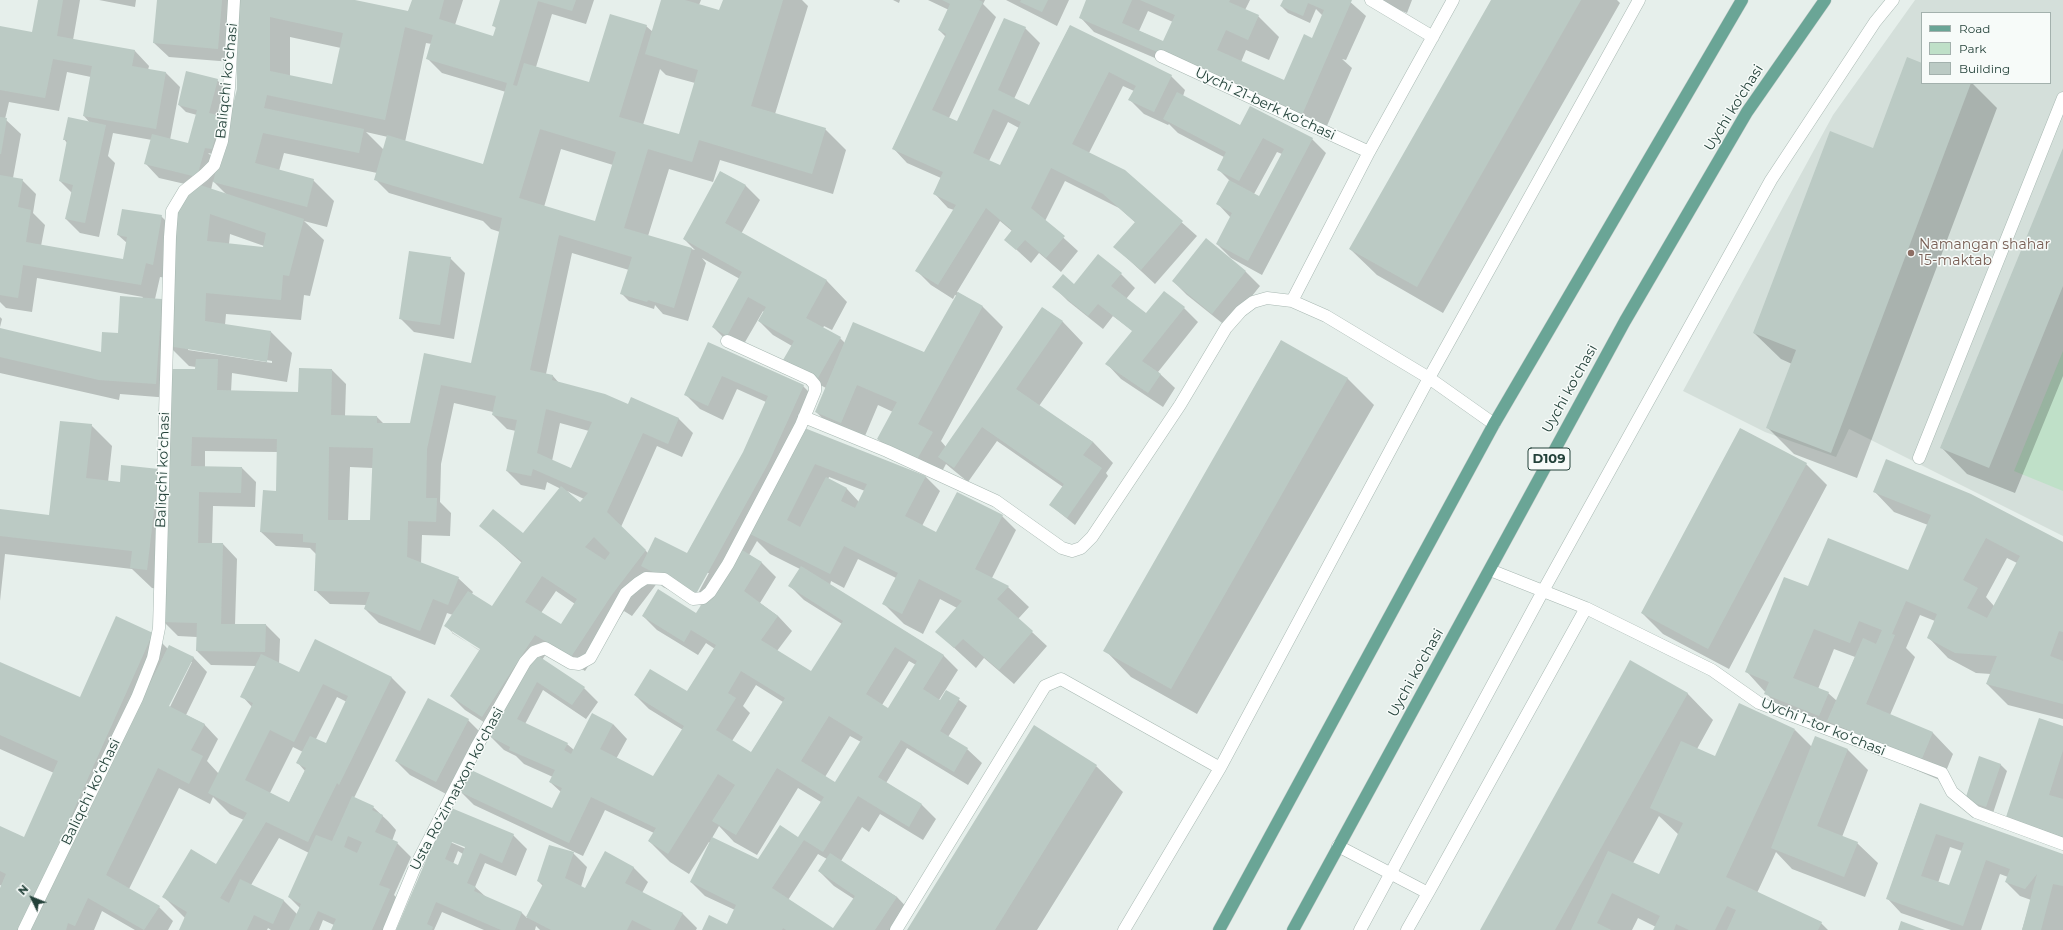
<!DOCTYPE html>
<meta charset="utf-8">
<style>
body{margin:0}
#map{position:relative;width:2063px;height:930px;overflow:hidden;background:#e6efeb;font-family:Montserrat,sans-serif}
canvas{display:block}
.legend{position:absolute;left:1921px;top:12px;width:130px;height:72px;box-sizing:border-box;background:#f7fbf9;border:1px solid #a3b1ad;margin:0;padding:5px 7px;list-style:none;font-size:12px;color:#24423a}
.legend li{display:flex;align-items:center;gap:8px;height:20px}
.legend b{width:20px;border:1px solid #a3b1ad}
.north{position:absolute;left:12px;top:878px;width:40px;height:40px;-webkit-text-stroke:3px #f7fbf9;paint-order:stroke;rotate:313deg;font-size:11px;font-weight:700;line-height:16px;text-align:center;color:#24423a}
.north::after{content:'';display:block;margin:auto;width:14px;height:18px;background:#24423a;clip-path:polygon(50% 0,100% 100%,50% 72%,0 100%)}
</style>
<div id="map">
<canvas width="2063" height="930"></canvas>
<ul class="legend">
<li><b style="height:5px;background:#6aa596"></b>Road</li>
<li><b style="height:11px;background:#bfe0c8"></b>Park</li>
<li><b style="height:11px;background:#bbcac4"></b>Building</li>
</ul>
<div class="north">N</div>
</div>
<script>
const ctx = document.querySelector('canvas').getContext('2d');
ctx.lineJoin = 'round';
function paint(path, color) { ctx.fillStyle = color; ctx.fill(path, 'evenodd'); }
const toPath = rows => new Path2D(rows.map(r => 'M' + r).join(''));
function strokePath(path, color, width, dash) { ctx.strokeStyle = color; ctx.lineWidth = width; ctx.lineCap = dash ? 'butt' : 'round'; ctx.setLineDash(dash || []); ctx.stroke(path); }
function label(font, color, halo, rows, align = 'center') {
  ctx.font = font + ' Montserrat,sans-serif'; ctx.lineWidth = 3; ctx.setLineDash([]); ctx.textBaseline = 'middle'; ctx.strokeStyle = halo; ctx.fillStyle = color; for (const [text, x, y, turn = 0] of rows) {
    ctx.save(); ctx.translate(x, y); ctx.rotate((+turn || 0) * Math.PI / 180); ctx.textAlign = isNaN(turn) ? turn : align; if (halo) ctx.strokeText(text, 0, 0); ctx.fillText(text, 0, 0); ctx.restore();
  }
}
const built = toPath([
 [1915,0,2063,0,2063,536,1849,429,1836,457,1765,432,1683,391,1833,115],
 [1922,13,2050,13,2050,83,1922,83]
]);
const green = toPath([
 [2063,351,2063,491,2014,471]
]);
const shadow = toPath([
 [39,0,80,0,73,40,135,51,149,66,148,70,166,73,180,87,170,140,192,145,197,115,186,112,179,105,217,80,224,87,217,116,229,125,238,89,238,0,350,0,408,12,413,0,463,0,455,25,494,37,497,29,493,25,501,0,594,0,586,24,552,14,536,67,590,84,646,26,653,32,662,0,701,0,699,5,720,12,724,0,802,0,808,6,775,114,825,129,846,150,833,194,720,160,713,182,669,169,648,236,695,250,684,239,721,172,746,186,760,200,741,234,827,281,847,302,832,330,824,326,823,328,840,338,845,343,925,353,957,296,955,295,953,299,931,285,917,271,954,210,948,208,934,193,941,178,907,163,893,148,946,37,939,30,949,10,928,0,985,0,983,4,996,17,949,118,958,123,1025,28,1040,43,1014,99,1029,106,1070,26,1171,76,1185,90,1183,96,1241,126,1312,139,1326,153,1262,275,1231,258,1217,244,1231,218,1218,204,1230,181,1218,169,1224,157,1178,133,1169,124,1168,125,1144,114,1130,100,1134,91,1123,86,1089,153,1124,171,1197,236,1155,284,1115,247,1136,223,1119,208,1065,181,1045,221,1078,251,1061,272,1039,253,1031,263,1006,240,1012,231,1000,221,957,292,983,307,1003,327,941,441,946,447,1043,308,1063,322,1083,343,1039,406,1093,442,1113,463,1106,473,1108,476,1075,525,1050,505,1063,487,997,441,968,482,946,464,937,481,899,460,878,439,893,412,878,405,862,443,837,432,816,412,826,388,799,374,792,346,773,335,759,321,764,312,763,311,741,349,727,341,713,327,740,279,702,258,706,263,688,321,663,314,655,305,654,309,629,301,622,294,629,270,572,253,546,374,553,376,559,383,628,405,632,398,679,419,693,433,682,457,657,446,621,527,648,553,687,554,744,452,766,402,737,389,723,420,700,409,686,395,708,344,803,386,817,400,804,429,926,477,940,491,922,526,937,533,1002,516,1016,530,992,578,1008,587,1029,607,1018,619,1047,646,1014,684,984,658,976,668,937,632,957,608,940,599,923,634,904,624,883,603,896,578,858,559,844,588,831,581,830,585,943,655,958,670,937,703,938,704,947,691,967,706,948,737,967,749,982,763,968,785,907,748,886,783,922,805,936,819,923,840,880,814,869,832,862,827,841,861,897,897,911,912,899,930,704,930,727,925,735,910,705,896,691,882,710,842,709,842,689,874,670,862,649,841,654,833,605,810,583,856,474,805,460,791,553,809,561,792,550,782,553,777,524,764,516,756,504,750,490,736,493,728,465,710,451,696,480,651,453,633,446,626,453,615,447,613,435,645,379,623,365,609,366,605,330,604,315,590,317,555,310,548,276,546,261,532,277,492,278,452,205,451,205,467,242,468,256,482,255,507,213,506,212,544,223,544,237,559,235,625,266,625,280,639,279,664,299,674,315,641,392,678,406,692,354,798,373,807,388,821,396,830,392,841,397,843,411,857,394,895,403,904,392,930,332,930,334,925,323,920,319,930,271,930,268,928,267,930,180,930,185,918,163,896,216,865,244,820,230,814,213,797,210,804,179,788,129,889,159,907,173,921,168,930,135,930,102,911,94,930,0,930,0,890,2,886,0,885,0,827,25,838,54,773,0,749,0,663,80,698,153,634,168,649,193,657,207,672,186,715,204,724,218,739,207,761,219,774,252,707,242,696,256,666,211,665,197,651,197,637,178,636,164,622,165,590,152,588,132,569,5,554,0,601,0,510,50,516,91,425,112,446,108,482,120,483,158,470,170,398,120,394,119,400,0,373,0,329,100,353,118,334,143,297,37,278,32,312,6,308,0,302,0,28,33,33],
 [290,37,341,48,333,85,290,76],
 [426,43,432,44,428,59,442,73,506,92,483,166,405,142],
 [660,69,666,75,695,83,679,136,643,125],
 [67,72,91,77,84,116,90,123,64,139,67,143,60,181,72,193,66,219,80,233,99,237,115,163,108,156,113,133,152,140,145,163,159,178,198,187,174,229,161,216,118,235,127,243,124,260,41,246,45,225,33,213,36,194,22,180,13,178,21,134,5,119,9,102,59,111],
 [1008,122,1019,128,1000,167,989,161],
 [366,132,388,137,384,150],
 [561,149,613,165,596,222,544,207],
 [1277,152,1282,154,1260,197,1254,194],
 [208,153,221,156,219,163],
 [284,153,377,173,375,179,389,193,483,221,491,229,500,232,472,364,425,354,411,424,384,424,377,417,345,416,346,384,332,370,299,393,231,392,232,373,287,382,292,353,271,332,225,325,226,314,301,320,304,295,310,296,324,240,304,221,327,227,334,201,313,180,279,171],
 [213,181,227,195,211,190],
 [230,234,264,246,264,248,229,244],
 [160,277,167,278,170,307,162,300,155,299],
 [188,348,272,361,272,363,188,350],
 [173,350,189,366,196,367,195,370,172,370],
 [454,403,493,412,493,415,507,429,516,431,507,471,521,485,545,490,547,482,561,489,523,534,481,526,522,563,493,608,472,594,473,592,458,578,421,564,422,535,450,536,451,513,440,502,441,464],
 [560,423,589,431,571,469,552,461],
 [350,467,373,468,373,522,348,521],
 [829,477,865,491,859,502,847,489,828,480],
 [567,491,584,499,581,504],
 [757,541,770,554,800,569,790,586,804,600,842,624,812,673,777,651,792,631,778,616,760,603,776,577,762,563,749,555],
 [707,573,709,573,695,599,693,598],
 [658,582,663,587,702,606,697,614,643,616,657,630,698,655,706,643,715,649,688,693,635,695,649,709,683,730,653,778,616,759,627,739,613,724,574,750,567,744,525,724,543,690,586,719,598,702,584,688,542,660,550,648,585,671,624,611,632,616],
 [556,591,575,604,561,626,541,613],
 [452,630,485,651,484,653,452,633],
 [909,661,916,665,888,709,882,705],
 [190,662,192,662,168,711,166,710],
 [756,685,783,702,751,753,732,741,750,713,743,706],
 [337,697,347,702,326,745,316,739],
 [850,736,861,742,836,784,825,777],
 [293,747,303,752,298,763,305,771,289,803,270,793],
 [798,788,821,802,799,839,758,860,712,838,719,826,734,842,757,855],
 [279,838,309,853,289,897,300,908,297,914,284,901,251,885],
 [818,854,827,859,819,871,834,886,854,899,834,930,788,900],
 [99,0,136,0,135,7],
 [158,0,230,0,232,62,169,57,154,43],
 [893,0,900,0,899,3],
 [1006,0,1069,0,1057,26],
 [1087,0,1250,0,1245,10,1258,16,1279,37,1269,60,1246,50,1241,62,1285,81,1313,39,1323,16,1316,9,1310,23,1288,13,1281,6,1284,0,1348,0,1366,16,1346,60,1342,59,1352,68,1323,135,1203,82,1197,76,1094,32,1080,17],
 [1148,11,1173,22,1164,42,1139,31],
 [1374,0,1412,0,1407,13],
 [1492,0,1617,0,1620,3,1443,313,1377,275,1350,249],
 [1922,64,1922,83,1972,83,1997,108,1857,478,1794,454,1768,428,1792,364,1781,359,1754,333,1874,149],
 [2063,151,2063,376,2015,493,1967,474,1941,447],
 [1206,240,1246,272,1260,286,1227,327,1187,295,1173,281],
 [450,258,465,273,454,339,414,332,400,318],
 [1121,274,1135,288,1126,299,1146,315,1184,308,1198,322,1158,372,1175,388,1163,407,1121,379,1107,364,1133,331,1113,316,1103,329,1068,301,1054,287,1075,285],
 [0,317,2,319,0,327],
 [1281,341,1348,379,1374,405,1197,714,1131,677,1105,650],
 [1741,429,1806,464,1827,485,1729,669,1663,634,1642,613],
 [1874,491,2063,543,2063,719,2008,705,1987,684,1991,674,1976,673,1948,658,1928,637,1935,621,1920,615,1906,648,1915,657,1890,715,1933,733,1953,754,1942,781,1786,715,1747,672,1808,587,1912,573,1928,525,1894,512],
 [2007,558,2017,563,1994,606,1986,597],
 [1834,649,1855,657,1837,701,1828,693,1818,689],
 [1852,730,1926,762,1852,732],
 [1687,693,1713,720,1697,749,1715,757,1795,730,1812,747,1848,750,1868,770,1842,837,1857,843,1878,863,1865,897,1792,869,1776,852,1757,893,1821,923,1828,930,1654,930,1656,927,1638,918,1632,930,1481,930],
 [1659,816,1679,835,1660,876,1633,863],
 [468,720,482,734,450,796,410,775,396,761],
 [2063,727,2063,850,2028,837,2007,817],
 [2000,764,2007,771,1993,813,1973,806],
 [1096,766,1123,792,1037,930,908,930],
 [1920,804,2063,855,2063,930,2022,930,2031,900,2020,896,2006,882,2008,877,2000,874,1981,930,1951,930,1901,913,1887,898],
 [1950,847,1962,851,1950,887,1938,883],
 [449,808,513,835,527,849,516,876,485,863,475,887,486,897,522,913,527,918,543,886,538,881,572,852,587,867,581,887,586,890,633,867,648,882,642,893,683,914,697,928,696,930,540,930,536,926,535,930,484,930,442,912,434,930,397,930],
 [451,840,466,846,466,849,450,842],
 [458,851,463,854,458,866,453,864]
]);
const building = toPath([
 [38,0,63,0,57,36,135,50,132,66,166,72,156,129,83,116,92,66,53,59,45,98,0,90,0,26,32,32],
 [157,0,222,0,218,49,153,43],
 [237,0,355,0,408,11,412,0,444,0,439,19,493,36,496,27,492,26,500,0,576,0,572,11,538,1,513,85,517,86,524,63,589,82,610,14,647,25,619,117,679,134,698,70,645,54,661,0,685,0,719,10,723,0,783,0,751,106,826,128,812,174,699,140,692,162,648,149,624,228,692,248,674,308,648,300,647,302,620,294,632,257,559,235,530,370,553,375,552,380,605,394,628,404,631,397,679,418,668,444,643,433,607,512,646,550,611,596,571,657,535,635,482,717,450,696,480,649,444,626,468,591,492,606,522,561,479,526,493,509,523,533,561,486,580,502,588,493,533,469,531,476,506,471,517,420,492,415,496,396,441,385,427,449,426,498,437,498,436,522,408,521,407,557,459,577,448,605,433,599,420,631,364,609,370,592,314,591,316,543,303,542,303,534,260,532,263,490,276,491,277,439,192,437,191,466,242,467,241,493,199,492,198,543,223,543,221,624,266,624,265,652,196,651,197,623,163,622,170,369,195,369,196,359,218,359,217,390,298,392,299,368,332,369,331,415,377,416,377,423,410,423,424,353,471,363,502,218,374,180,387,135,483,164,507,83,426,59,433,35,405,27,385,120,267,95,264,108,364,129,359,153,263,133,255,163,314,179,307,207,213,182,237,89],
 [270,17,343,33,332,84,270,71],
 [540,129,616,152,595,221,519,198],
 [546,409,592,422,571,468,537,453],
 [329,447,373,448,370,520,328,520],
 [594,537,610,553,605,560,585,547],
 [542,576,577,599,561,624,525,602],
 [942,0,979,0,983,2,932,110,957,121,1004,18,1026,27,998,90,1029,105,1070,25,1172,75,1154,112,1128,100,1136,86,1109,72,1072,144,1125,170,1183,221,1141,270,1113,247,1135,222,1103,194,1051,168,1031,208,1065,236,1046,258,1025,240,1016,250,1004,240,1012,230,986,208,938,285,915,271,956,205,933,194,943,172,892,149,946,34,938,30,950,4],
 [993,109,1021,122,1000,165,973,153],
 [1021,0,1048,0,1042,12,1020,2],
 [1086,0,1132,0,1122,23,1163,41,1175,15,1140,0,1230,0,1229,2,1259,15,1248,40,1226,30,1217,50,1284,80,1304,34,1312,38,1324,10,1308,3,1303,16,1280,6,1283,0,1352,0,1302,115,1079,18],
 [1491,0,1581,0,1417,287,1349,249],
 [1907,57,1922,63,1922,83,1971,83,1831,453,1766,428,1796,350,1753,333,1830,131,1873,148],
 [186,71,218,79,209,113,221,116,212,149,205,148,197,177,144,164,152,134,188,143,197,110,178,105],
 [1177,92,1240,125,1250,106,1313,138,1248,261,1216,244,1232,213,1216,204,1229,180,1259,196,1284,149,1263,138,1239,181,1217,170,1226,152,1163,119],
 [0,117,7,118,1,154,0,154],
 [68,117,106,125,85,223,65,219,73,185,59,181,67,140,63,140],
 [2063,148,2063,286,1989,468,1940,448],
 [720,171,746,185,725,223,827,280,806,318,841,337,818,378,783,360,794,341,758,321,766,307,748,297,727,336,712,327,742,272,683,239],
 [0,175,23,179,18,207,31,210,26,242,123,259,127,237,117,235,122,209,162,215,153,265,146,263,141,285,23,265,18,298,0,295],
 [200,185,304,219,289,276,283,275,281,300,206,293,205,321,271,331,267,362,168,346,175,207],
 [210,214,266,233,263,247,207,241],
 [1206,238,1246,271,1212,314,1172,281],
 [409,251,451,257,440,325,399,319],
 [1098,254,1122,273,1111,286,1146,313,1164,291,1185,307,1142,361,1161,374,1148,393,1105,364,1132,331,1098,304,1088,316,1052,287,1063,274,1074,284],
 [958,292,983,306,918,424,933,432,916,461,877,439,897,402,857,385,841,423,815,412,853,322,924,352],
 [120,296,162,299,156,384,99,380,0,357,0,328,101,352,102,332,118,333],
 [1042,307,1063,321,1016,389,1093,442,1083,455,1102,468,1067,518,1049,505,1064,484,982,427,954,468,938,457],
 [1281,340,1348,378,1171,689,1103,651],
 [708,342,804,385,768,464,696,594,641,566,655,537,687,553,743,452,768,396,722,376,708,406,684,395],
 [60,421,92,424,86,478,120,482,121,465,159,469,147,570,130,568,132,551,0,536,0,509,49,515],
 [802,427,926,476,905,516,936,532,957,492,1003,515,975,569,1009,586,997,599,1033,631,999,670,963,639,954,648,935,632,962,601,919,579,902,614,882,604,898,573,844,546,830,574,748,533],
 [815,464,867,484,855,508,841,501,847,488,826,477,800,527,787,520],
 [1740,428,1807,463,1708,649,1641,613],
 [1886,459,1971,494,2063,542,2063,632,2059,631,2050,656,2063,661,2063,704,1986,684,1997,656,1955,653,1927,638,1937,614,1906,601,1892,634,1895,635,1866,704,1933,732,1921,761,1827,721,1863,638,1876,644,1882,630,1859,621,1850,643,1814,629,1793,678,1829,692,1819,716,1764,694,1769,682,1745,672,1784,577,1808,586,1828,538,1908,570,1931,515,1873,492],
 [1986,538,2020,556,1987,618,1967,608,1978,588,1963,580],
 [742,550,762,562,744,591,778,616,761,640,811,671,843,621,788,586,801,566,944,655,923,689,940,700,946,690,960,698,940,731,968,748,954,772,901,740,878,777,922,804,909,827,858,796,823,852,804,840,772,888,833,928,855,896,818,871,830,853,897,897,875,930,786,930,783,928,782,930,702,930,709,915,727,924,736,905,690,882,712,837,758,859,780,825,798,837,824,797,777,768,736,835,712,821,735,785,718,774,668,854,648,841,656,828,591,797,569,843,458,791,469,769,552,808,562,788,549,782,555,770,509,750,510,747,489,736,534,653,585,687,572,705,537,682,517,719,568,743,564,750,571,754,592,713,613,724,600,749,653,776,684,726,634,695,650,669,687,691,716,645,691,630,684,642,642,616,658,589,696,613,707,596,712,599],
 [895,647,917,661,888,708,866,694],
 [741,671,785,698,751,752,716,730,736,698,728,693],
 [829,716,863,737,835,782,801,761],
 [116,616,153,633,20,930,0,930,0,888,6,874,0,871,0,826,24,837,58,761,0,735,0,662,80,697],
 [315,639,392,677,339,785,337,783,308,842,266,822,220,898,229,903,240,879,284,900,273,924,254,915,247,930,179,930,187,912,162,897,191,849,216,864,247,813,208,793,253,703,240,697,261,654,299,672],
 [323,684,348,696,326,743,310,736,296,763,306,768,289,802,245,780,270,730,294,742],
 [169,645,194,657,169,706,205,724,191,750,203,756,189,784,158,768,106,875,160,906,144,930,88,898,75,926,68,923,66,930,31,930,66,852],
 [1630,660,1688,693,1555,930,1480,930],
 [428,698,469,719,436,782,395,761],
 [1739,703,1795,729,1726,877,1822,922,1818,930,1727,930,1736,910,1727,906,1715,930,1689,930,1676,924,1674,930,1653,930,1660,916,1612,893,1597,923,1611,930,1571,930,1608,851,1659,874,1683,823,1650,808,1681,741,1715,756],
 [2039,718,2063,726,2063,750,2049,795,2063,799,2063,837,2006,817],
 [1034,725,1097,765,995,930,907,930],
 [1815,736,1848,749,1817,826,1858,842,1844,877,1771,848],
 [1979,756,2001,764,1986,807,1965,800],
 [352,796,374,806,372,810,383,815,375,832,398,842,379,885,390,889,372,930,331,930,336,919,318,911,309,930,289,930,301,904,288,897,316,835,332,841],
 [348,836,362,842,357,853,344,847],
 [1920,803,2063,854,2063,886,2053,884,2041,930,2022,930,2037,874,2025,889,2005,882,2010,869,1986,860,1963,926,1886,899],
 [1936,834,1964,843,1949,885,1921,876],
 [449,807,514,834,502,863,480,853,467,883,476,887,474,891,522,912,515,930,501,930,436,902,427,924,433,927,432,930,396,930],
 [452,842,465,847,458,865,445,859],
 [549,845,574,852,565,878,585,888,605,851,634,867,625,883,683,913,674,930,652,930,632,920,627,930,551,930,526,917,543,884,537,881],
 [1901,921,1925,930,1898,930]
]);
const minor = toPath([
 [1371,0,1433,37],
 [1161,56,1369,152],
 [1292,301,1369,152,1453,0],
 [804,417,887,451,996,501,1062,548,1072,551,1081,548,1092,537,1180,405,1226,328,1241,311,1253,302,1267,298,1292,301,1326,316,1429,378,1494,424],
 [1919,458,2063,98],
 [1490,570,1586,608,1712,670,1759,703,1942,773,1952,792,1976,812,2063,844],
 [1338,846,1428,893,1407,930],
 [1428,893,1586,608],
 [24,930,137,698,153,658,159,628,170,237,172,211,184,191,204,175,214,165,222,141,229,88,234,0],
 [389,930,415,867,477,746,525,662,534,652,545,648,571,663,579,664,590,658,626,593,638,583,646,578,664,579,693,599,703,598,710,592,728,564,801,425,815,391,815,385,810,379,727,341],
 [896,930,1045,686,1061,679,1220,768],
 [1124,930,1220,768,1429,378,1639,0],
 [1360,930,1543,591,1771,180,1875,22,1893,0]
]);
const major = toPath([
 [1219,930,1494,424,1742,0],
 [1293,930,1625,321,1747,112,1825,0]
]);
const markers = [
 [1911,253,4,"#8d6e63"]
];
const shields = [
 [1549,459,42]
];
const shieldNames = [
 ["D109",1549,459]
];
const streetNames = [
 ["Baliqchi koʻchasi",227,81,-84],
 ["Uychi 21-berk koʻchasi",1265,104,25],
 ["Uychi ko'chasi",1734,108,-58],
 ["Uychi ko'chasi",1570,389,-61],
 ["Baliqchi koʻchasi",163,470,-88],
 ["Uychi ko'chasi",1416,673,-61],
 ["Uychi 1-tor koʻchasi",1823,727,22],
 ["Usta Roʻzimatxon koʻchasi",457,789,-62],
 ["Baliqchi koʻchasi",91,792,-64]
];
const educationNames = [
 ["Namangan shahar",1919,245],
 ["15-maktab",1919,261]
];
paint(built, '#d4dfda');
paint(green, '#bfe0c8');
paint(shadow, '#0003');
paint(building, '#bbcac4');
strokePath(minor, '#a8b8b2', 13);
strokePath(major, '#c2cac8', 13);
strokePath(minor, '#fff', 12);
strokePath(major, '#6aa596', 12);
for (const [x, y, r, color] of markers) { const dot = new Path2D(); dot.arc(x, y, r, 0, 2 * Math.PI); ctx.fillStyle = color; ctx.fill(dot); strokePath(dot, '#f7fbf9', 1.5); }
for (const [x, y, w] of shields) { const box = new Path2D(); box.roundRect(x - w / 2, y - 11, w, 22, 3); ctx.fillStyle = '#f7fbf9'; ctx.fill(box); strokePath(box, '#24423a', 1); }
label('bold 13px', '#24423a', null, shieldNames);
label('14px', '#24423a', '#f7fbf9', streetNames);
label('14px', '#785e54', '#f7fbf9', educationNames, 'left');
</script>
